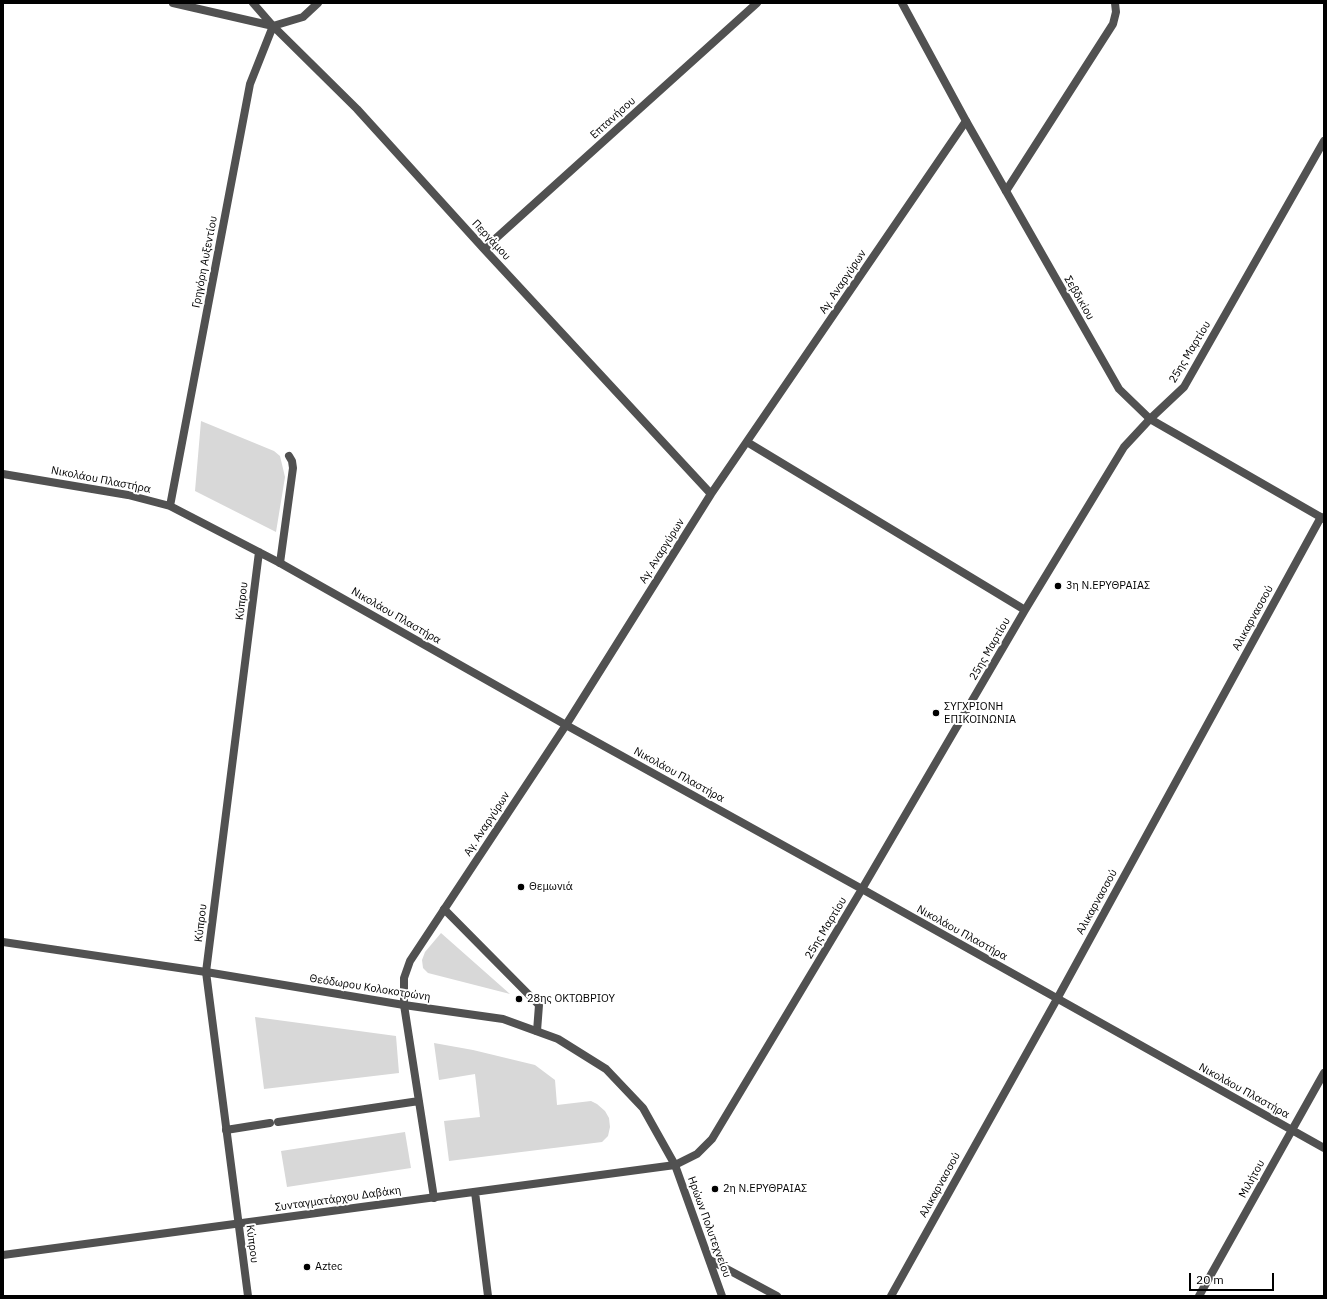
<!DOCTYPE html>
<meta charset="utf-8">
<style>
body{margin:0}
#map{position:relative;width:1327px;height:1299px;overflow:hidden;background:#fff;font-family:"IBM Plex Sans",sans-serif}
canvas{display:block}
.frame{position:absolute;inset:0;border:4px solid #000;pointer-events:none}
.scale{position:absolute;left:1189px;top:1273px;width:85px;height:18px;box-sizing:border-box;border:2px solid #000;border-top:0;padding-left:5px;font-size:12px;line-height:14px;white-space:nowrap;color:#000;-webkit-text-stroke:3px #fff;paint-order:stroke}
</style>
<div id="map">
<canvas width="1327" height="1299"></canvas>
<div class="frame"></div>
<div class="scale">20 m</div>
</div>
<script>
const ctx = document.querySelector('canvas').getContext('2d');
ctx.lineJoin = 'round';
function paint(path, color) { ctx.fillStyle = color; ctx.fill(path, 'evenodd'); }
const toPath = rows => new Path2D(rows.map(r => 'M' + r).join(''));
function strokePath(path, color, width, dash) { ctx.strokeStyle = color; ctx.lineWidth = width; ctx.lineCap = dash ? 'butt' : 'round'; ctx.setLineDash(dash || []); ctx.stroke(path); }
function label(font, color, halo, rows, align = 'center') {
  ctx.font = font + ' "IBM Plex Sans",sans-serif'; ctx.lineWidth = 4; ctx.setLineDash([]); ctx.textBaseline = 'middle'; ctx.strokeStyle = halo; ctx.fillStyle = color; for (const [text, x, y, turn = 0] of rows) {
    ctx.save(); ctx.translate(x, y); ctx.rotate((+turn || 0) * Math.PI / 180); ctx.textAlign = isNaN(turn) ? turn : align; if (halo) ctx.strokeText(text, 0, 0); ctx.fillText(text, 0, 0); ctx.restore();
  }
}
const green = toPath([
 [201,421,274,451,280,456,285,477,276,532,195,491],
 [441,933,510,994,428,973,423,968,422,960,425,952],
 [255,1017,396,1036,399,1073,264,1089],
 [434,1043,473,1050,535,1065,555,1080,557,1105,591,1101,597,1104,605,1111,609,1118,610,1127,608,1136,602,1142,449,1161,444,1121,480,1117,475,1074,439,1080],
 [405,1132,411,1168,287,1187,281,1151]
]);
const pedestrian = toPath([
 [280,563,293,468,292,461,289,456],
 [444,909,539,1005,537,1031],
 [404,1005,434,1198],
 [278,1122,419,1101],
 [226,1130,270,1123]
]);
const minor = toPath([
 [173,3,273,26,303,17,318,3],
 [253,3,273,26,357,109,484,249,711,494],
 [1006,191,1113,24,1116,12,1115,3],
 [484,249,757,3],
 [747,442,1025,610],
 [3,474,128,495,170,506,280,563,566,725,862,889,1324,1148],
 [170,506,250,84,273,26],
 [404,1005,404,978,410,961,566,725,711,494,966,121],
 [475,1192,488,1296],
 [3,1255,675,1165,697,1154,712,1139,862,889,1025,610,1124,447,1150,419,1184,387,1324,141],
 [710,1260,777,1296],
 [248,1296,206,972,259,552],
 [891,1296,1057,999,1321,517],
 [1199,1296,1324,1073]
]);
const tertiary = toPath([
 [902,3,966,121,1119,389,1150,419,1324,519],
 [3,942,206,972,404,1005,503,1019,558,1039,606,1069,643,1108,675,1165,722,1296]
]);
const markers = [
 [1058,586,4,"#000"],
 [936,713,4,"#000"],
 [521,887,4,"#000"],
 [519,999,4,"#000"],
 [715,1189,4,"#000"],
 [307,1267,4,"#000"]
];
const streetNames = [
 ["Επτανήσου",613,118,-42],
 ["Περγάμου",491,240,47],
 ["Γρηγόρη Αυξεντίου",205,262,-79],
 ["Αγ. Αναργύρων",843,282,-56],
 ["Σεβδικίου",1079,298,60],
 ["25ης Μαρτίου",1190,352,-59],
 ["Νικολάου Πλαστήρα",101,480,11],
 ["Αγ. Αναργύρων",662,551,-58],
 ["Κύπρου",242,601,-83],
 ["Νικολάου Πλαστήρα",396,616,30],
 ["Αλικαρνασσού",1253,618,-61],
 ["25ης Μαρτίου",990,649,-60],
 ["Νικολάου Πλαστήρα",679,775,29],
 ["Αγ. Αναργύρων",487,824,-57],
 ["Αλικαρνασσού",1097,902,-61],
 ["Κύπρου",201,923,-83],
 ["25ης Μαρτίου",826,928,-59],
 ["Νικολάου Πλαστήρα",962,933,29],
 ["Θεόδωρου Κολοκοτρώνη",370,988,9],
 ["Νικολάου Πλαστήρα",1244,1091,29],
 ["Μιλήτου",1252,1179,-61],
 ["Αλικαρνασσού",940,1185,-61],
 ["Συνταγματάρχου Δαβάκη",338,1199,-8],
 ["Ηρώων Πολυτεχνείου",709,1227,70],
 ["Κύπρου",252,1244,83]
];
const poiNames = [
 ["3η Ν.ΕΡΥΘΡΑΙΑΣ",1066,586],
 ["ΣΥΓΧΡΙΟΝΗ",944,707],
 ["ΕΠΙΚΟΙΝΩΝΙΑ",944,720],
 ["Θεμωνιά",529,887],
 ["28ης ΟΚΤΩΒΡΙΟΥ",527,999],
 ["2η Ν.ΕΡΥΘΡΑΙΑΣ",723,1189],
 ["Aztec",315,1267]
];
paint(green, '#d8d8d8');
strokePath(pedestrian, '#515151', 8);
strokePath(minor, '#515151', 8);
strokePath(tertiary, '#515151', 8);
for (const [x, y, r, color] of markers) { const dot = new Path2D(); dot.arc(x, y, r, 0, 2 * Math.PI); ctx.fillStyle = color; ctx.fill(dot); strokePath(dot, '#fff', 1.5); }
label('11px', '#000', '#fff', streetNames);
label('11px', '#000', '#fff', poiNames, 'left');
</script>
